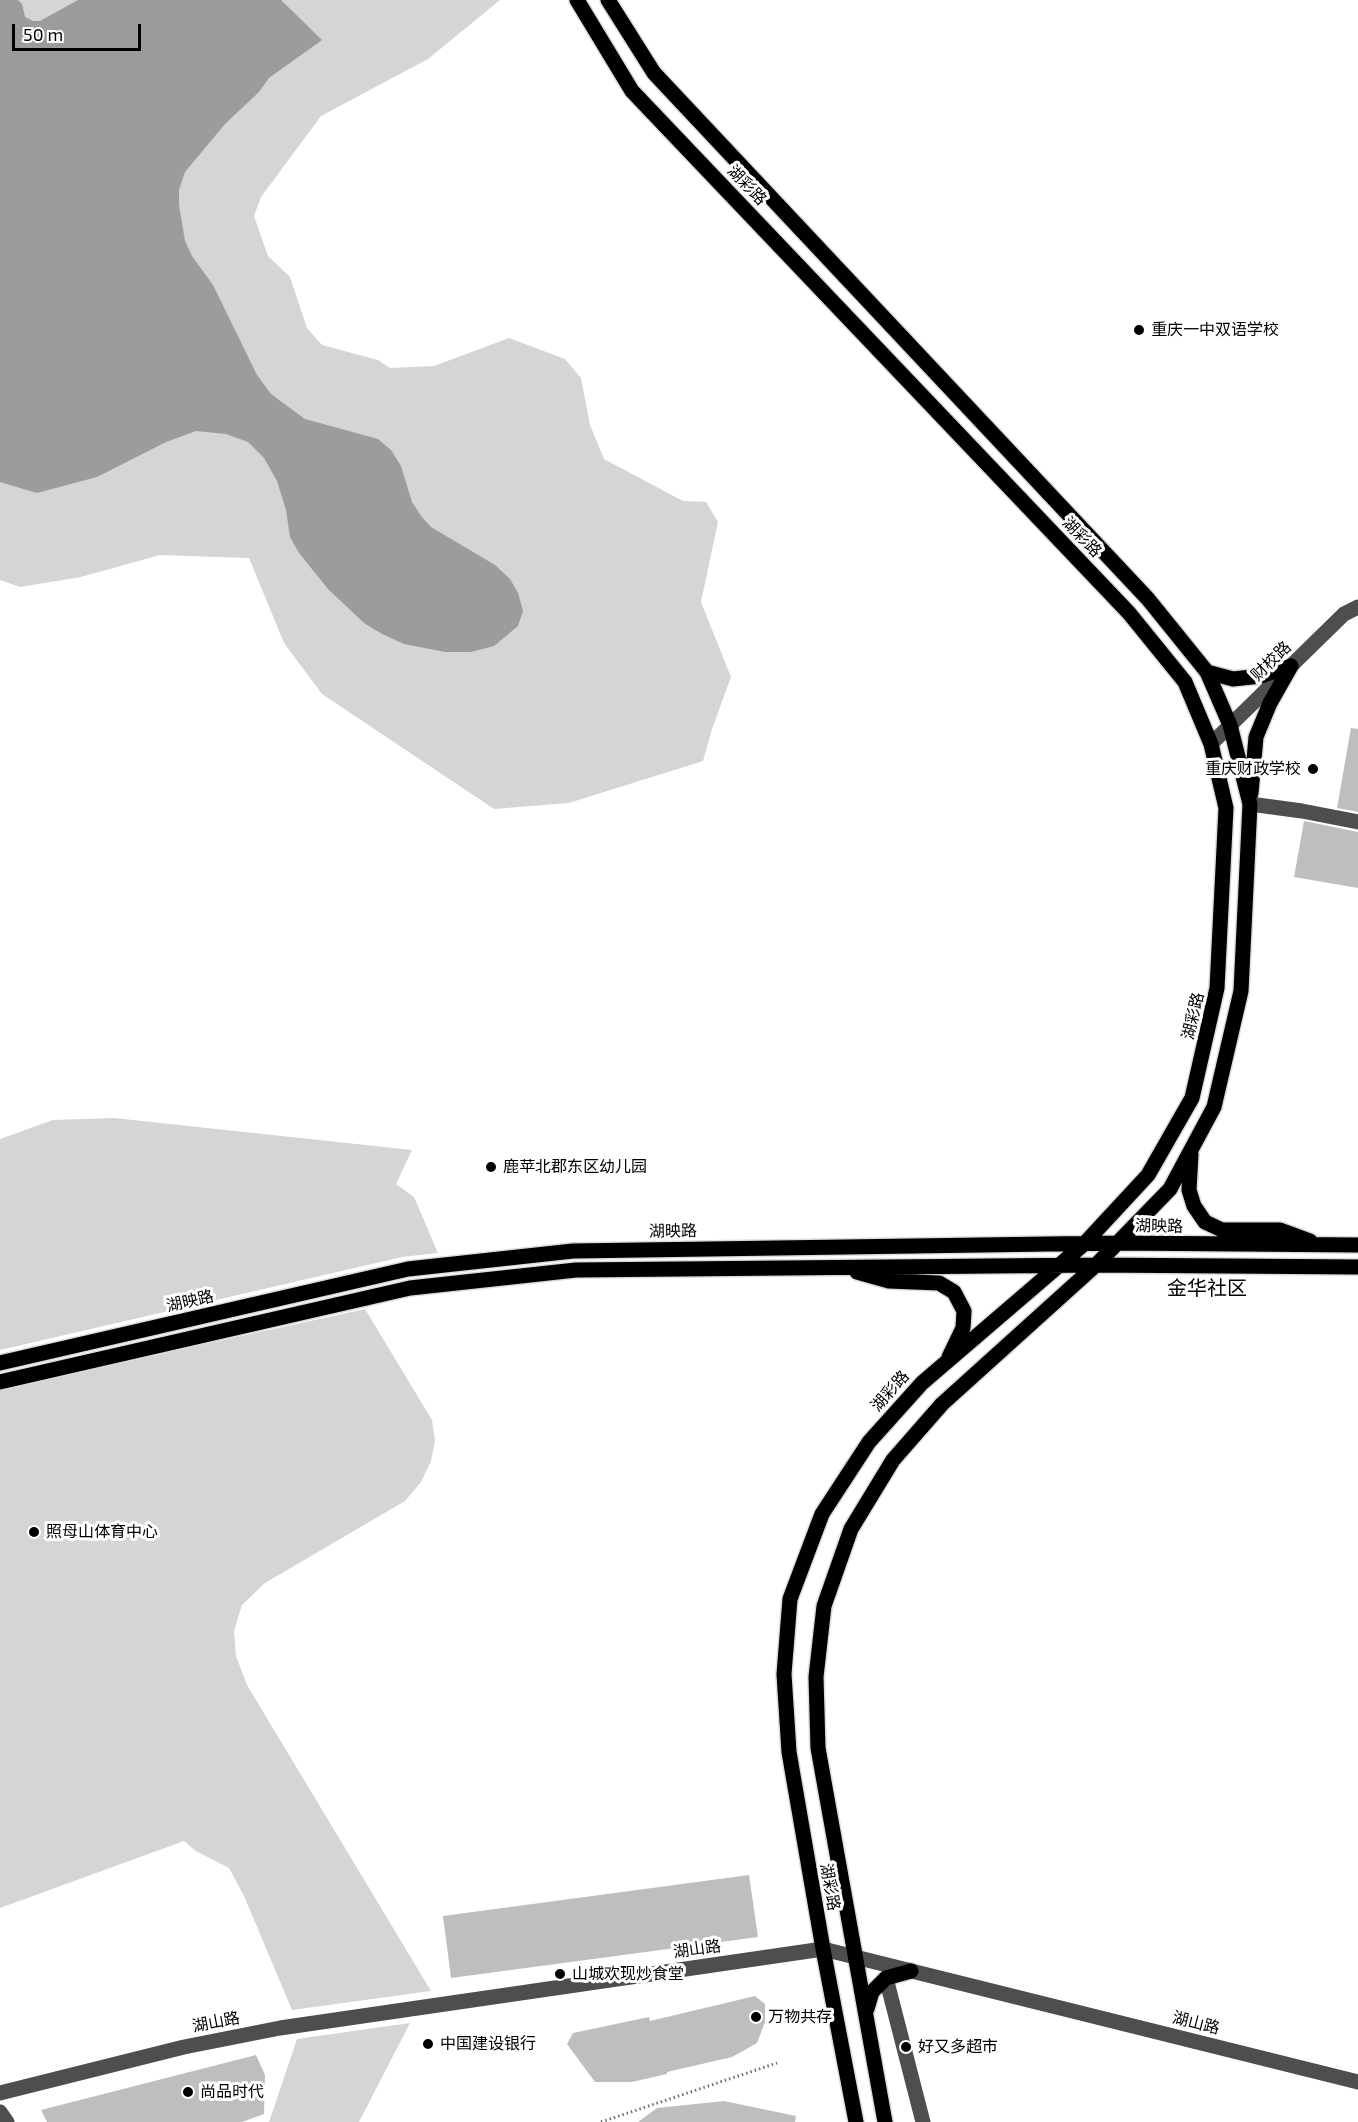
<!DOCTYPE html>
<meta charset="utf-8">
<style>
body{margin:0}
#map{position:relative;width:1358px;height:2122px;overflow:hidden;background:#fff;font-family:"Exo 2",sans-serif}
canvas{display:block}
.scale{position:absolute;left:12px;top:24px;width:129px;height:27px;box-sizing:border-box;border:3px solid #000;border-top:0;padding-left:8px;font-size:18px;line-height:21px;white-space:nowrap;color:#000;-webkit-text-stroke:4px #fff;paint-order:stroke}
</style>
<div id="map">
<canvas width="1358" height="2122"></canvas>
<div class="scale">50 m</div>
</div>
<script>
const ctx = document.querySelector('canvas').getContext('2d');
ctx.lineJoin = 'round';
function paint(path, color) { ctx.fillStyle = color; ctx.fill(path, 'evenodd'); }
const toPath = rows => new Path2D(rows.map(r => 'M' + r).join(''));
function strokePath(path, color, width, dash) { ctx.strokeStyle = color; ctx.lineWidth = width; ctx.lineCap = dash ? 'butt' : 'round'; ctx.setLineDash(dash || []); ctx.stroke(path); }
function label(font, color, halo, rows, align = 'center') {
  ctx.font = font + ' "Exo 2","Noto Sans SC",sans-serif'; ctx.lineWidth = 6; ctx.setLineDash([]); ctx.textBaseline = 'middle'; ctx.strokeStyle = halo; ctx.fillStyle = color; for (const [text, x, y, turn = 0] of rows) {
    ctx.save(); ctx.translate(x, y); ctx.rotate((+turn || 0) * Math.PI / 180); ctx.textAlign = isNaN(turn) ? turn : align; if (halo) ctx.strokeText(text, 0, 0); ctx.fillText(text, 0, 0); ctx.restore();
  }
}
const green = toPath([
 [0,0,500,0,428,59,321,116,261,197,254,216,268,256,290,277,307,328,322,345,378,360,390,368,434,366,509,338,565,359,581,378,590,425,604,459,683,501,706,502,718,522,701,602,731,677,712,729,703,761,569,803,494,809,322,694,284,643,249,558,160,555,81,577,20,587,0,580],
 [114,1118,412,1150,396,1184,414,1197,438,1253,402,1257,0,1350,0,1139,53,1120],
 [365,1309,432,1420,435,1441,431,1461,421,1482,405,1501,265,1583,242,1605,234,1631,236,1656,247,1685,431,1991,292,2010,244,1896,229,1868,196,1851,184,1841,0,1908,0,1389],
 [410,2023,359,2122,269,2122,297,2039]
]);
const water = toPath([
 [0,0,18,0,22,4,25,17,33,21,40,21,78,0,281,0,322,40,269,78,259,92,225,124,185,172,179,190,179,205,185,241,192,256,213,285,257,375,271,394,305,419,378,439,391,450,401,466,412,502,421,516,431,527,495,565,510,579,518,593,523,611,518,626,494,646,471,652,445,652,404,644,382,634,364,623,328,589,299,553,290,537,286,510,277,481,264,458,248,442,226,434,196,431,166,442,97,477,37,493,0,482]
]);
const building = toPath([
 [1351,728,1358,729,1358,812,1337,808],
 [1304,821,1358,832,1358,888,1294,877],
 [749,1875,758,1937,451,1978,443,1916],
 [755,1996,765,2004,765,2022,757,2043,732,2057,667,2072,667,2074,632,2082,595,2082,567,2044,573,2033,649,2017,650,2021],
 [256,2055,265,2075,264,2114,242,2122,47,2122,41,2110],
 [724,2101,796,2116,795,2122,638,2122,657,2108]
]);
const path = toPath([
 [601,2122,777,2063]
]);
const minor = toPath([
 [1211,744,1344,614,1358,607],
 [1250,804,1302,811,1358,822],
 [886,1978,923,2122],
 [0,2093,184,2047,280,2028,823,1949,1358,2082],
 [0,2112,7,2122]
]);
const major = toPath([
 [577,0,632,91,1129,613,1185,682,1211,744,1226,808,1217,988,1192,1098,1148,1175,1084,1244,922,1383,869,1442,822,1514,790,1599,784,1674,789,1752,823,1949,856,2122],
 [608,0,654,73,1148,599,1207,672,1230,725,1250,804,1241,991,1214,1107,1170,1189,1096,1265,942,1404,893,1460,851,1529,824,1606,816,1677,818,1748,885,2122],
 [1207,672,1233,679,1261,676,1291,666],
 [1251,793,1256,737,1270,703,1291,666],
 [1191,1154,1189,1190,1194,1206,1205,1222,1222,1230,1280,1230,1310,1241],
 [857,1272,889,1281,939,1283,954,1292,964,1311,963,1328,949,1357],
 [0,1363,408,1269,573,1251,1117,1243,1358,1245],
 [0,1382,410,1288,576,1270,1096,1265,1358,1267],
 [867,2009,872,1992,886,1978,911,1971]
]);
const markers = [
 [1139,330,6,"#000"],
 [1313,769,6,"#000"],
 [491,1167,6,"#000"],
 [34,1532,6,"#000"],
 [560,1974,6,"#000"],
 [756,2017,6,"#000"],
 [428,2044,6,"#000"],
 [906,2047,6,"#000"],
 [188,2092,6,"#000"]
];
const streetNames = [
 ["湖彩路",747,185,46],
 ["湖彩路",1082,537,46],
 ["财校路",1271,661,-44],
 ["湖彩路",1193,1016,-77],
 ["湖映路",1159,1226,1],
 ["湖映路",673,1231,-1],
 ["湖映路",190,1301,-13],
 ["湖彩路",890,1391,-48],
 ["湖彩路",830,1887,80],
 ["湖山路",697,1949,-8],
 ["湖山路",216,2022,-11],
 ["湖山路",1196,2023,14]
];
const poiNames = [
 ["重庆一中双语学校",1151,330],
 ["重庆财政学校",1301,769,"right"],
 ["鹿苹北郡东区幼儿园",503,1167],
 ["照母山体育中心",46,1532],
 ["山城欢现炒食堂",572,1974],
 ["万物共存",768,2017],
 ["中国建设银行",440,2044],
 ["好又多超市",918,2047],
 ["尚品时代",200,2092]
];
const quarterNames = [
 ["金华社区",1207,1288]
];
paint(green, '#d5d5d5');
paint(water, '#9c9c9c');
paint(building, '#bebebe');
strokePath(major, '#dbdbdb', 18);
strokePath(path, '#707070', 3, [1.5, 3]);
strokePath(minor, '#4e4e4e', 15);
strokePath(major, '#000', 15);
for (const [x, y, r, color] of markers) { const dot = new Path2D(); dot.arc(x, y, r, 0, 2 * Math.PI); ctx.fillStyle = color; ctx.fill(dot); strokePath(dot, '#fff', 2); }
label('16px', '#000', '#fff', streetNames);
label('16px', '#000', '#fff', poiNames, 'left');
label('20px', '#000', '#fff', quarterNames);
</script>
